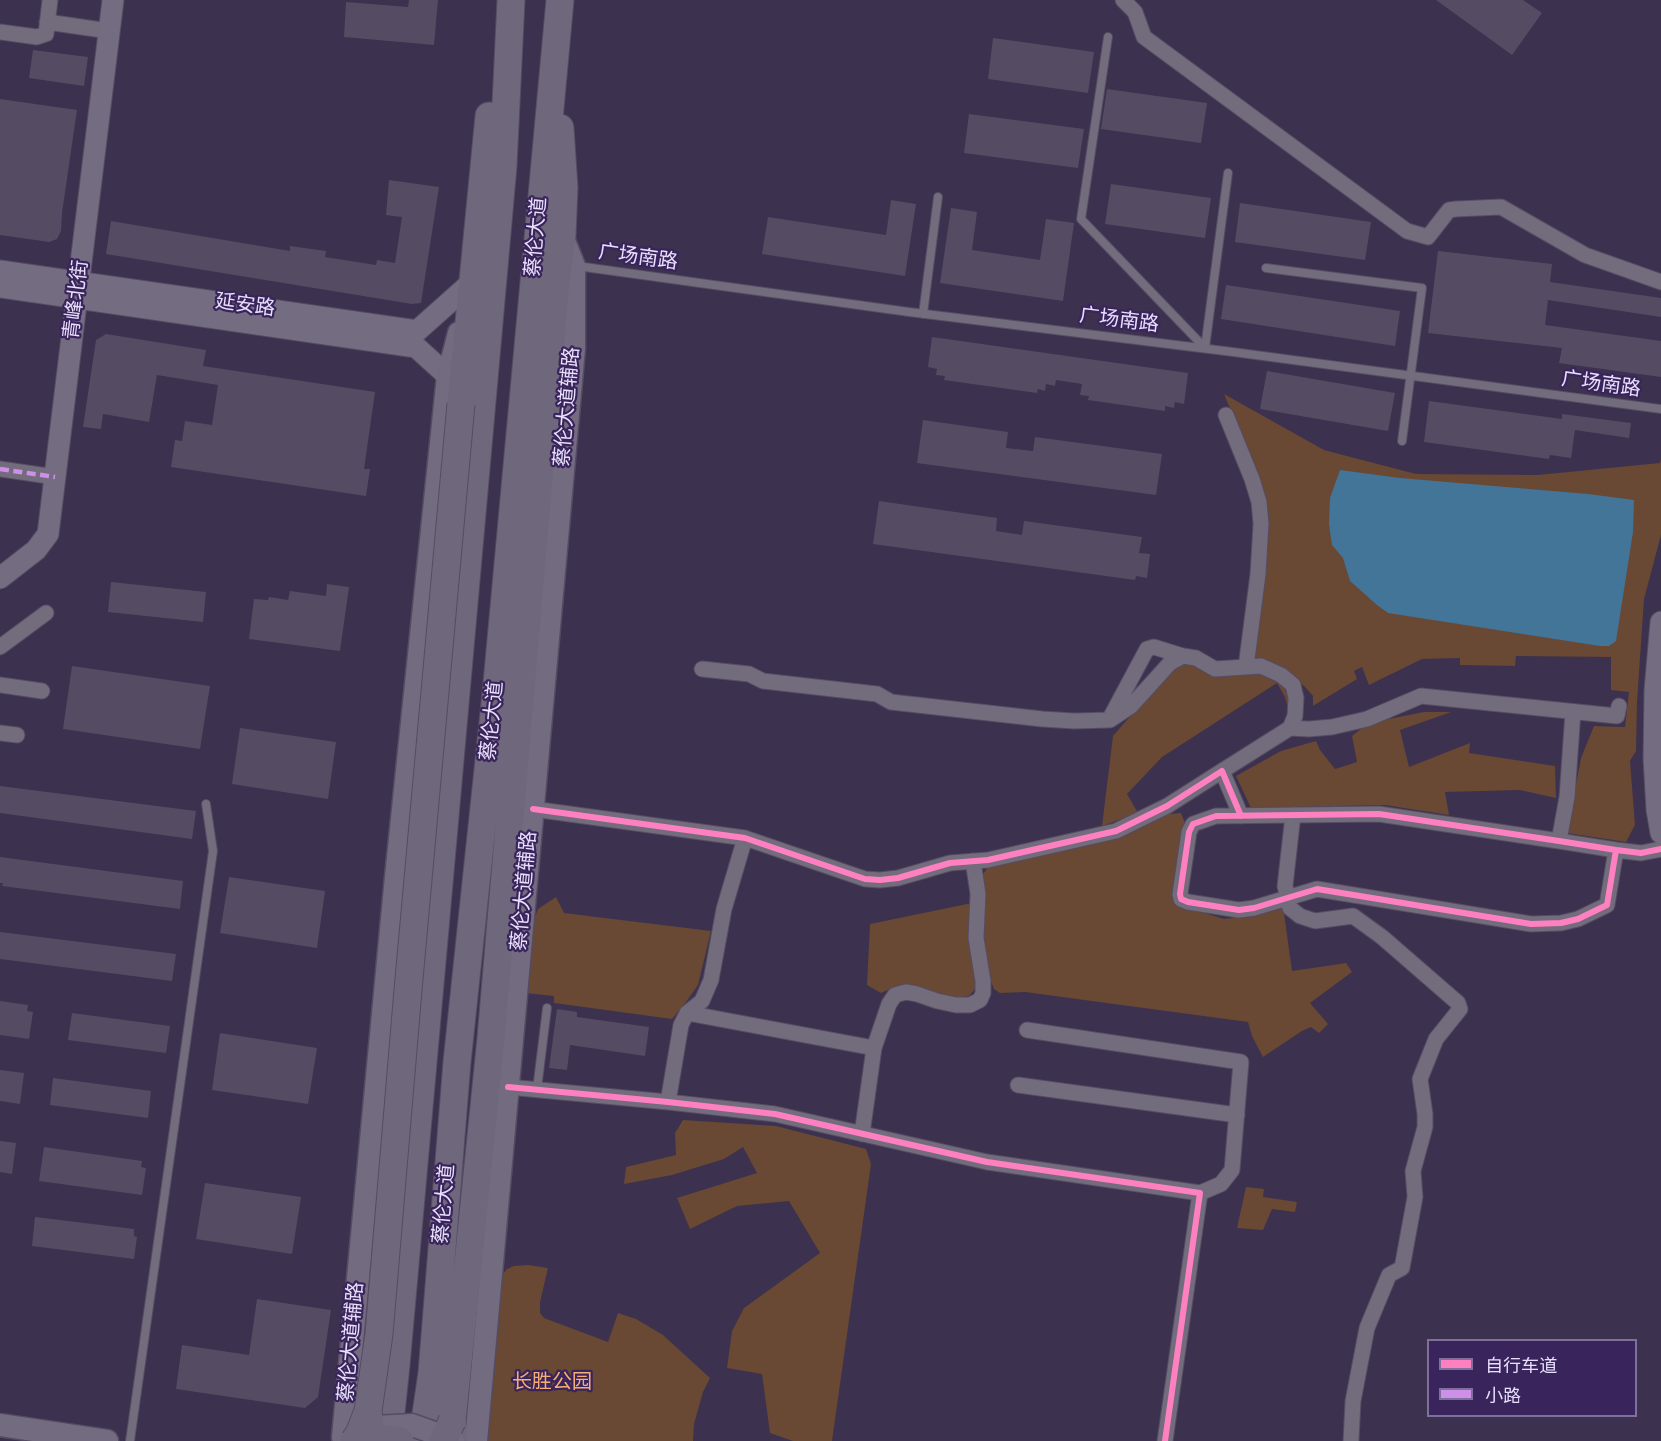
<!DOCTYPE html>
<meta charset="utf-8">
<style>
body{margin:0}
#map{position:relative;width:1661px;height:1441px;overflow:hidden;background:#3c314e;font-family:Roboto,"Noto Sans SC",sans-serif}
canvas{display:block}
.legend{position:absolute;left:1427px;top:1339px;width:210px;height:78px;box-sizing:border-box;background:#39245b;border:2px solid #7f6f9b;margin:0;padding:8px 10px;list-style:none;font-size:18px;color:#e7dffb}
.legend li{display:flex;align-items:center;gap:12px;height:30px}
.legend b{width:30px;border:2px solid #7f6f9b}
</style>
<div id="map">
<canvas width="1661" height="1441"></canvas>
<ul class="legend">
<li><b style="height:8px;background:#ff80c0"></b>自行车道</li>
<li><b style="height:8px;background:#ce8fe9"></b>小路</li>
</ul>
</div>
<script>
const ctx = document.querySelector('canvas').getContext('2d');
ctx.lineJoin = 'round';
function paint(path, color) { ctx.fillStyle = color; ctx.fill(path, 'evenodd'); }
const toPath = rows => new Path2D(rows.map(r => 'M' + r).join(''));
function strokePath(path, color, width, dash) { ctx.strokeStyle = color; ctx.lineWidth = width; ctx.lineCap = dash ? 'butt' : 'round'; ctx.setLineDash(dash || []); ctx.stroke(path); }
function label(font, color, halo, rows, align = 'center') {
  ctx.font = font + ' Roboto,"Noto Sans SC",sans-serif'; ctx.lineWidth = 4.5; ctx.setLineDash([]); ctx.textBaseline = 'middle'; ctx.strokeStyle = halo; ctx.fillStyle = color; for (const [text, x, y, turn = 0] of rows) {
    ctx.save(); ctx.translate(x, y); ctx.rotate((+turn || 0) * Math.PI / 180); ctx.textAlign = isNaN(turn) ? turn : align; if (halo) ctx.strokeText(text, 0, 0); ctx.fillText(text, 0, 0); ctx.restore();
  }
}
const green = toPath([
 [1224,394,1324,450,1416,474,1538,475,1660,463,1661,459,1661,535,1644,599,1637,702,1636,751,1630,761,1635,825,1626,842,1567,833,1581,758,1594,726,1625,727,1629,692,1611,690,1611,657,1516,656,1515,666,1460,665,1460,658,1422,659,1369,685,1362,667,1354,671,1357,679,1313,706,1313,696,1304,686,1289,675,1260,662,1256,659,1253,654,1264,572,1267,506,1259,477],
 [1185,659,1268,673,1290,690,1289,713,1285,697,1277,683,1162,757,1127,794,1138,813,1102,826,1113,736,1174,666],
 [1424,712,1451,712,1400,730,1409,767,1470,743,1469,753,1555,766,1556,798,1520,790,1445,792,1449,815,1385,805,1251,808,1236,776,1281,751,1316,741,1320,750,1335,769,1357,762,1352,736,1368,723],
 [1181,813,1187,828,1179,905,1224,919,1251,916,1283,906,1292,971,1346,963,1352,972,1310,1003,1328,1024,1319,1033,1311,1027,1302,1031,1263,1057,1252,1036,1248,1022,1025,992,1000,993,994,989,984,964,981,884,983,874,988,867,1126,835,1169,814],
 [556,897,564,913,711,931,698,985,686,1002,672,1019,554,1003,554,996,525,993,535,917,538,909],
 [972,903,969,929,969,944,976,962,976,988,969,996,957,999,908,986,890,989,881,993,867,985,870,924],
 [683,1120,776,1126,866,1149,871,1164,832,1441,793,1441,770,1433,762,1374,727,1368,732,1331,744,1308,820,1253,789,1201,737,1206,690,1229,677,1198,757,1173,743,1147,724,1159,672,1175,624,1184,626,1167,676,1155,675,1133],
 [1246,1187,1264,1189,1263,1197,1297,1202,1295,1212,1272,1209,1263,1230,1237,1228],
 [528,1265,548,1268,540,1302,540,1313,544,1318,608,1342,618,1313,636,1319,663,1335,710,1378,703,1392,694,1424,693,1441,487,1441,501,1281,503,1274,507,1269,514,1266]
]);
const water = toPath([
 [1340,470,1400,478,1588,494,1634,500,1633,532,1616,641,1609,646,1600,646,1388,613,1377,605,1350,581,1343,558,1332,545,1329,524,1330,498]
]);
const building = toPath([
 [409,0,438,0,434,45,344,37,346,2,408,7],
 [1436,0,1523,0,1542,13,1512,55],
 [993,38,1094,52,1088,93,988,79],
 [33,50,88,57,84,86,29,78],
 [1107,89,1207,103,1201,143,1101,129],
 [0,99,77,110,62,213,61,231,57,239,49,242,0,235],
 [969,114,1084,129,1078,168,964,153],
 [389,180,439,187,421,303,412,304,106,254,111,221,290,251,290,246,326,251,325,257,376,265,377,260,395,263,402,217,386,215],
 [1111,184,1211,198,1205,238,1105,224],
 [891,200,916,204,905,276,762,254,768,217,886,235],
 [1240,203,1371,222,1365,260,1235,242],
 [951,208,977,212,972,250,1040,260,1046,219,1074,223,1063,301,940,283],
 [1438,251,1552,264,1550,282,1661,298,1661,317,1548,300,1545,325,1661,341,1661,377,1559,363,1562,348,1428,333],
 [1226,285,1400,311,1395,346,1221,319],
 [106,334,206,350,203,366,375,392,364,469,370,469,366,496,171,467,175,440,182,441,185,421,212,425,218,385,157,375,149,422,103,414,101,429,83,427,96,340],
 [932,337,1188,373,1184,404,1175,402,1174,408,1165,406,1165,411,1088,400,1089,396,1080,395,1082,384,1056,380,1055,386,1046,384,1045,391,1038,389,1037,393,944,380,945,376,936,375,937,369,928,367],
 [1267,371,1395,393,1388,431,1260,409],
 [1429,401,1562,419,1562,414,1631,423,1629,438,1575,430,1571,458,1550,455,1549,459,1424,442],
 [923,420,1008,432,1006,448,1033,451,1035,437,1162,454,1156,495,917,463],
 [879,501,997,518,996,531,1022,535,1024,521,1142,537,1139,553,1150,554,1147,578,1136,576,1135,580,873,544],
 [111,582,206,592,203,622,108,612],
 [327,584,349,587,340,651,249,639,254,599,268,600,269,597,288,600,290,591,326,596],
 [72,666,210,686,200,749,63,729],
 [240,728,336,742,328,799,232,784],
 [0,786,196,811,192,839,0,813],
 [0,857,183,881,180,909,2,886,3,883,0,883],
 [229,877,325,891,317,948,220,933],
 [0,932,176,954,172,981,0,959],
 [0,1001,28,1005,27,1011,33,1012,29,1039,0,1035],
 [557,1009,577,1012,577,1017,649,1027,645,1056,570,1045,567,1070,549,1068],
 [72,1013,170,1026,166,1053,68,1040],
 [220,1033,317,1048,308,1104,212,1090],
 [0,1070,24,1073,20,1104,0,1101],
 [53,1078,151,1091,148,1118,50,1105],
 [0,1141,16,1143,12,1174,0,1172],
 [44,1147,142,1161,141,1167,146,1168,142,1195,39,1181],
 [205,1183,301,1197,292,1254,196,1239],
 [35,1217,134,1229,134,1236,137,1237,134,1259,32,1246],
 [257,1299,331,1310,318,1397,305,1408,176,1389,182,1345,249,1355]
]);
const lane = toPath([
 [1108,37,1081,219,1205,348,1228,173],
 [577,266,909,312,1233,352,1661,409],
 [1266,268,1422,288,1402,441],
 [923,314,938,197],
 [537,1089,547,1008],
 [130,1441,213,851,206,804]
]);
const street = toPath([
 [1123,0,1135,12,1144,37,1407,231,1428,237,1449,210,1456,209,1501,207,1585,255,1661,282],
 [47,22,109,31],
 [0,32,37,37,46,34,50,0],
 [1226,415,1252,479,1259,502,1261,524,1258,574,1246,667],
 [0,469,55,477],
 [0,647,46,613],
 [702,669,749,674,763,681,877,694,891,702,1042,719,1074,721,1109,720,1147,649,1154,647,1183,656],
 [0,685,42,691],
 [1110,720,1131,706,1170,663,1183,656,1196,658,1215,669,1261,666,1281,675,1293,685,1296,698,1295,716,1290,728],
 [0,733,17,735],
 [1222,771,1290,728,1309,729,1332,727,1367,719,1421,696,1617,716,1619,706],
 [533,809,745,838,865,879,880,880,898,878,950,863,988,860,1116,831,1167,806,1222,771,1241,816],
 [1293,815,1285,886,1290,908,1300,916,1315,921,1353,916,1382,937,1458,1003,1460,1009,1436,1039,1420,1079,1425,1114,1425,1127,1413,1171,1415,1197,1402,1268,1389,1275,1367,1328,1353,1401,1351,1441],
 [1559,841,1567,797,1573,712],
 [1616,850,1607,905,1578,919,1561,923,1531,924,1317,889,1254,908,1239,910,1188,902,1181,899,1180,894,1189,832,1193,824,1216,816,1379,814,1559,841,1616,850,1641,853,1661,849],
 [687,1013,874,1048],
 [1027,1030,1241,1062,1232,1170,1221,1184,1200,1193],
 [1018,1085,1237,1115],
 [508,1087,668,1102,775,1114,987,1162,1200,1193,1165,1441],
 [668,1102,681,1025,687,1013,702,1001,711,980,724,909,745,838],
 [862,1134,874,1048,889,1004,895,995,906,992,917,994,937,1001,956,1005,970,1005,980,1000,983,993,983,981,976,938,978,894,973,861]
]);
const secondary = toPath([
 [0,271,417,331,472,282],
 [0,287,416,347,448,376],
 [0,578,36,550,48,534,113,0],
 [1661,622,1655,690,1654,759,1657,810,1661,833]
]);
const primary = toPath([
 [0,1425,107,1441],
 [343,1437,396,877,448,376,459,333],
 [476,1441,574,348,574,266,562,236]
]);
const highway = toPath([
 [461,404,489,116],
 [388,1441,396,1365,503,166,511,0],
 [422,1441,432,1373,457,1062,496,694,560,0],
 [454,1441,452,1421,491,1038,555,291,562,236,564,188,560,128]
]);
const primaryBridge = toPath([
 [362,1431,375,1427,412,1425,446,1437,453,1441]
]);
const highwayBridge = toPath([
 [368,1411,371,1432,378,1438,400,1441],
 [354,1441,359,1434,368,1411,379,1334,408,990,461,404],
 [443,1441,452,1421]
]);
const quiet = toPath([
 [0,469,55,477]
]);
const cycleway = toPath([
 [533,809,745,838,865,879,880,880,898,878,950,863,988,860,1116,831,1167,806,1222,771,1241,816],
 [1616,850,1607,905,1578,919,1561,923,1531,924,1317,889,1254,908,1239,910,1188,902,1181,899,1180,894,1189,832,1193,824,1216,816,1379,814,1559,841,1616,850,1641,853,1661,849],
 [508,1087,668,1102,775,1114,987,1162,1200,1193,1165,1441]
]);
const streetNames = [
 ["蔡伦大道",537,237,-85],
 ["广场南路",638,258,8],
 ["青峰北街",77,300,-83],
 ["延安路",245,306,8],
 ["广场南路",1119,321,7],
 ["广场南路",1601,385,8],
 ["蔡伦大道辅路",568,407,-85],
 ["蔡伦大道",493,721,-84],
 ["蔡伦大道辅路",525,891,-85],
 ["蔡伦大道",445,1204,-85],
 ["蔡伦大道辅路",352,1342,-85]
];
const parkNames = [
 ["长胜公园",552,1383]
];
paint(green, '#694834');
paint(water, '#437599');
paint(building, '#554c63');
strokePath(lane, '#554c64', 10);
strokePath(street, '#554c64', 17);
strokePath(secondary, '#554c64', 23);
strokePath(primary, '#554c64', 25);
strokePath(highway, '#554c64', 29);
strokePath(lane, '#726c7c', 8);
strokePath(street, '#726c7c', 15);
strokePath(secondary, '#746d81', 21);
strokePath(primary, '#736c81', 22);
strokePath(highway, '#6f687c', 27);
strokePath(primaryBridge, '#554c64', 25, []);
strokePath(highwayBridge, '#554c64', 29, []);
strokePath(primaryBridge, '#736c81', 22);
strokePath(highwayBridge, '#6f687c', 27);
strokePath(quiet, '#ce8fe9', 4.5, [9, 4.5]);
strokePath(cycleway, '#ff80c0', 6);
label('20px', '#e7dffb', '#39245b', streetNames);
label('20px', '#f6ae76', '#39245b', parkNames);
</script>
